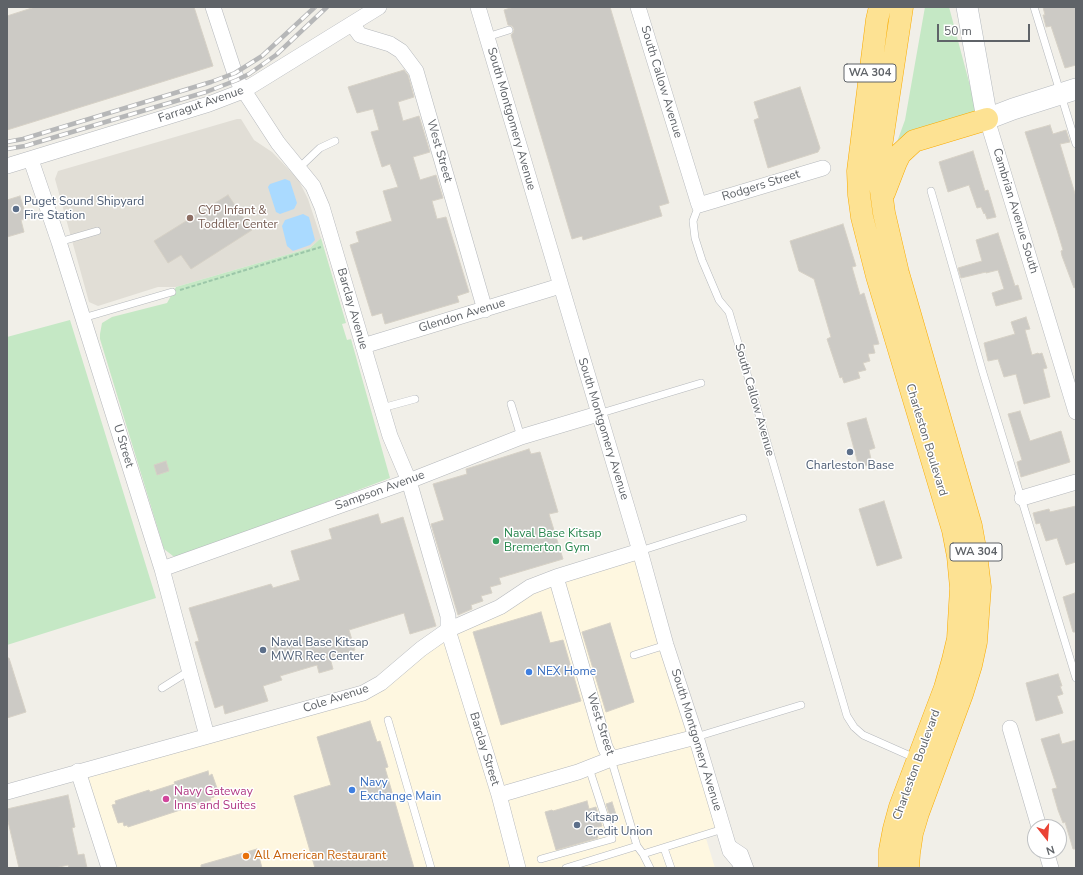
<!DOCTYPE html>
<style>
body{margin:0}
#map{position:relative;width:1083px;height:875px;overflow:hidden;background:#f1efe8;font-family:"Nunito Sans",sans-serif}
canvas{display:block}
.frame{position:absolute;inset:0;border:8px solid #5f6368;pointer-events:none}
.north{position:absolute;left:1027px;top:819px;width:40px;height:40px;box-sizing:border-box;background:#fff;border:1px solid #bfc1c3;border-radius:50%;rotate:163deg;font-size:11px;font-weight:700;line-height:16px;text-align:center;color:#5f6368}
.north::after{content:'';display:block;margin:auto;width:14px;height:18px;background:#ea4335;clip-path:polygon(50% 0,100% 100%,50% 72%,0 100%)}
.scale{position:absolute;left:937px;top:24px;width:93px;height:18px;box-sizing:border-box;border:2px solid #5f6368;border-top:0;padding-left:5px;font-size:12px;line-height:14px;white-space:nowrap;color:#5f6368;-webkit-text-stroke:3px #fff;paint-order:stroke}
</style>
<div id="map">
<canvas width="1083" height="875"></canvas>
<div class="frame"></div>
<div class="north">N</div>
<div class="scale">50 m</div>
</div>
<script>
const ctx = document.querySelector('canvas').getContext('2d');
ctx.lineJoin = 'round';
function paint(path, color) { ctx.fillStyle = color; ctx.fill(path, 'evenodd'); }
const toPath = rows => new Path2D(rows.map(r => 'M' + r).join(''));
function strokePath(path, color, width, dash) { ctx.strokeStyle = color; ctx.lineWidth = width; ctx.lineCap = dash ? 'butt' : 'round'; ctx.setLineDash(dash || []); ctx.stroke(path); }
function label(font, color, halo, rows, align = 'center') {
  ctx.font = font + ' "Nunito Sans",sans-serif'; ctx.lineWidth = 3; ctx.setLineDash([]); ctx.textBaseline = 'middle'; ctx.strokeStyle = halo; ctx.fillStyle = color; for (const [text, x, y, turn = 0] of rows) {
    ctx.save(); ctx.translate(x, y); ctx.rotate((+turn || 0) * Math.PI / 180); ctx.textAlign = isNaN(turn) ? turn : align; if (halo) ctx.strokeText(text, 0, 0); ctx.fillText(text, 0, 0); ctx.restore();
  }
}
const commercial = toPath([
 [640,551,723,829,705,835,715,868,109,868,78,771,387,678,530,587]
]);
const education = toPath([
 [237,119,241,119,254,140,272,152,298,179,308,199,321,238,310,248,176,287,158,287,98,306,89,302,55,179,58,171]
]);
const green = toPath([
 [925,7,949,7,977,112,898,145,897,142,905,120],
 [321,238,346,323,342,324,347,340,351,339,390,478,189,554,178,557,173,556,164,549,100,339,100,334,102,323,112,317,167,303,176,287,310,248],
 [70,320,156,598,7,645,7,337]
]);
const water = toPath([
 [285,179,290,181,297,203,294,209,280,214,276,212,268,187,270,184],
 [303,214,309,217,315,240,310,245,293,251,287,246,282,226,285,220]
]);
const building = toPath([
 [35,7,194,7,213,66,7,130,7,16,35,7],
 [514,7,610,7,669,203,659,206,662,216,583,240,582,236,572,239,511,35,513,33,514,29,512,26,508,25,504,10,514,7],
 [1043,7,1076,7,1076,65,1065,68,1051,26,1046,27,1043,15,1045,15,1043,7],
 [404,70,408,75,414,97,398,102,403,121,419,116,430,152,413,157,420,180,436,175,443,198,432,201,437,219,446,217,469,292,457,296,459,302,385,324,382,313,372,316,350,245,359,242,356,232,392,221,383,191,398,187,390,164,382,167,371,132,379,130,373,109,357,113,348,87,404,70],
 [800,87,820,148,818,152,768,168,754,120,759,118,754,102,800,87],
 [1050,125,1053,134,1066,130,1070,142,1060,144,1076,197,1076,287,1074,288,1062,256,1061,251,1063,250,1057,230,1025,132,1050,125],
 [973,151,985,191,988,190,996,217,987,219,985,213,984,214,981,207,977,208,969,185,948,192,939,162,973,151],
 [228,195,252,230,191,269,181,255,168,263,154,241,228,195],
 [20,196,27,219,21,220,24,232,7,237,7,200,20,196],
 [843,224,856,266,852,267,860,295,864,293,879,344,873,345,875,353,868,354,870,361,863,363,866,370,858,372,860,378,844,383,842,377,840,378,827,339,831,337,814,279,799,271,790,241,843,224],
 [998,233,1015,286,1018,285,1022,299,996,306,992,293,1004,289,998,270,986,273,986,272,961,278,958,268,982,261,976,240,998,233],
 [1026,317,1030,329,1025,330,1032,355,1038,353,1039,354,1042,353,1047,368,1043,369,1050,397,1024,404,1016,374,1004,377,998,359,988,361,984,343,1015,334,1011,322,1026,317],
 [1020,411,1030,441,1061,431,1070,462,1021,477,1017,462,1022,460,1008,414,1020,411],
 [866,418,875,448,869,450,872,464,859,467,847,423,866,418],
 [529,449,531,454,540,452,558,512,549,514,563,559,499,578,501,584,490,587,492,593,481,596,483,601,471,605,472,609,458,615,431,524,444,520,433,484,467,474,466,469,529,449],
 [166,461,169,471,157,475,154,465,166,461],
 [884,501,902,558,877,566,859,509,884,501],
 [1076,506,1076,562,1066,565,1057,538,1046,541,1040,523,1036,524,1033,513,1049,509,1050,512,1076,506],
 [378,514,381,524,403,517,436,626,410,634,404,613,349,630,355,650,330,658,333,669,319,673,317,665,280,676,282,680,263,686,268,701,225,714,223,705,215,708,195,642,199,641,189,608,271,584,273,588,300,580,291,551,332,539,329,529,378,514],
 [1075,593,1076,599,1076,632,1073,632,1063,597,1075,593],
 [541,612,550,643,563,640,581,701,501,725,473,632,541,612],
 [610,623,634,702,606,712,582,632,610,623],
 [7,658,9,658,26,712,7,718,7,658],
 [1058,674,1062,686,1060,686,1063,694,1057,696,1063,713,1036,721,1026,683,1058,674],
 [370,721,377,742,380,741,388,767,385,768,414,868,315,868,294,796,331,785,317,737,370,721],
 [1059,734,1062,744,1076,740,1076,849,1073,849,1065,822,1063,823,1058,810,1052,789,1057,788,1041,739,1059,734],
 [208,771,209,776,212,774,218,791,213,792,214,797,210,798,211,800,128,827,127,825,124,826,123,822,118,823,112,805,116,804,115,801,149,790,150,792,175,784,174,782,208,771],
 [68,795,75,827,72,828,78,855,84,854,87,868,69,868,68,865,55,868,19,868,7,817,7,809,68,795],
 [587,801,589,809,596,807,602,826,595,828,598,838,556,850,545,812,552,810,553,811,587,801],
 [612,802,618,821,612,823,606,804,612,802],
 [257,849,262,868,201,868,201,865,257,849]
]);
const path = toPath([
 [180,290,321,247]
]);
const lane = toPath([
 [1034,7,1076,144],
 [487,37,509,30],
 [299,168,320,148,335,141],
 [931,191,983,373,1076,678],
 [699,205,693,221,695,238,702,260,719,300,729,312,847,716,854,727,863,735,915,758],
 [59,242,97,231],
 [83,318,172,292],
 [511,404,521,437],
 [382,408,415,399],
 [598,414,701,383],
 [640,551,743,518],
 [634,655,666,645],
 [162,688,189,671],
 [388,720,431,868],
 [696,737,801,705],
 [611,759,637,846,643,854,650,868],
 [729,842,744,852,750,868],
 [664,848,671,868],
 [643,854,723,829],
 [541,859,612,839,589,768],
 [566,868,637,846]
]);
const street = toPath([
 [213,7,237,80,278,143,313,186,322,207,390,436,409,481,448,616,448,630,499,795,518,868],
 [478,7,640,551,666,645,696,737,730,851,740,863,741,868],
 [638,7,699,205,823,168],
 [352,24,360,35,390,44,401,51,416,71,485,310],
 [987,119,1076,412],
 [31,160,59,242,162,569,207,736],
 [7,166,209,104,243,91,379,7],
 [363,346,560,286],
 [1022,498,1076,482],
 [162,569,409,481,521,437,598,414],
 [556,577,605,747,611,759],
 [1010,728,1039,827],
 [78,771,109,868],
 [7,792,363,693,381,683,421,649,448,630,500,607,530,587,556,577,640,551],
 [499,795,578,772,611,759,696,737],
 [1046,851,1051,868]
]);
const secondary = toPath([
 [967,7,987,119,1013,109,1076,89]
]);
const highway = toPath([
 [880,7,877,20,858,171,859,195,862,217,877,276,953,530,958,556,961,588,958,639,953,660,945,688,900,807,894,829,890,850,890,868],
 [902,7,880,153,880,183,884,213,898,273,971,526,976,554,980,587,976,642,971,665,962,694,918,813,912,833,909,853,908,868],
 [884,193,896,162,900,154,914,141,987,119]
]);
const rail = toPath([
 [7,142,23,139,211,82,235,73,262,56,315,7],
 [7,149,25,146,206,92,237,80,249,74,276,55,327,7]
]);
const markers = [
 [16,209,4,"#5c6f8a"],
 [190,218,4,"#8d6e63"],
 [850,452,4,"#5c6f8a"],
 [496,541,4,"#2e9e5b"],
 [263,650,4,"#5c6f8a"],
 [529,672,4,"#3f7fe0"],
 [352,790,4,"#3f7fe0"],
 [166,799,4,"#d1479c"],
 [577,825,4,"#5c6f8a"],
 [246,856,4,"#e8710a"]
];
const shields = [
 [870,73,52],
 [976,552,52]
];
const shieldNames = [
 ["WA 304",870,73],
 ["WA 304",976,552]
];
const streetNames = [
 ["South Callow Avenue",661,82,73],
 ["Farragut Avenue",201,105,-19],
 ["South Montgomery Avenue",511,119,74],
 ["West Street",439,151,74],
 ["Rodgers Street",761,186,-17],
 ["Cambrian Avenue South",1015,211,73],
 ["Barclay Avenue",352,309,74],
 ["Glendon Avenue",462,316,-17],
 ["South Callow Avenue",754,400,74],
 ["South Montgomery Avenue",603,429,73],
 ["Charleston Boulevard",926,440,73],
 ["U Street",123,446,73],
 ["Sampson Avenue",380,491,-20],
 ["Cole Avenue",336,699,-18],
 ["West Street",600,724,72],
 ["South Montgomery Avenue",696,740,73],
 ["Barclay Street",484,749,73],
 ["Charleston Boulevard",917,765,-70]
];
const serviceNames = [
 ["Puget Sound Shipyard",24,202],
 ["Fire Station",24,216],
 ["Charleston Base",850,466,"center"],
 ["Naval Base Kitsap",271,643],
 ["MWR Rec Center",271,657],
 ["Kitsap",585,818],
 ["Credit Union",585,832]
];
const educationNames = [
 ["CYP Infant &",198,211],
 ["Toddler Center",198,225]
];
const leisureNames = [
 ["Naval Base Kitsap",504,534],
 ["Bremerton Gym",504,548]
];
const shopNames = [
 ["NEX Home",537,672],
 ["Navy",360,783],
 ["Exchange Main",360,797]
];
const hotelNames = [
 ["Navy Gateway",174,792],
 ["Inns and Suites",174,806]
];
const foodNames = [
 ["All American Restaurant",254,856]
];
paint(commercial, '#fef7e0');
paint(education, '#e1ded6');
paint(green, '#c5e8c5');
paint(water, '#aadaff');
paint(building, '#cccac5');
strokePath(building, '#d6d1c6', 1);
strokePath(lane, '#b5b8bc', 8);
strokePath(street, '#b5b8bc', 16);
strokePath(secondary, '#b6babf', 22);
strokePath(highway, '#f9ab00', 23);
strokePath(path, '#9cc7a9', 2, [4, 2]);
strokePath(lane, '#fff', 7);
strokePath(street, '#fff', 15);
strokePath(secondary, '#fff', 21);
strokePath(highway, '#fde293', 22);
strokePath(rail, '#b6b7b8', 4.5);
strokePath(rail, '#fff', 3, [9]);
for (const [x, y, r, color] of markers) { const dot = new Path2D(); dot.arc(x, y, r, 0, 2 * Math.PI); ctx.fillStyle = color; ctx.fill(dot); strokePath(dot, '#fff', 1.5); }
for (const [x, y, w] of shields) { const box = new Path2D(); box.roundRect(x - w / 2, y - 9, w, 18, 3); ctx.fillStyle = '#fff'; ctx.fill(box); strokePath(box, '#5f6368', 1); }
label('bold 11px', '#5f6368', null, shieldNames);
label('12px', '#5f6368', '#fff', streetNames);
label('12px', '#4e5e75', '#fff', serviceNames, 'left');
label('12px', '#785e54', '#fff', educationNames, 'left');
label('12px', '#27864d', '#fff', leisureNames, 'left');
label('12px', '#366cbe', '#fff', shopNames, 'left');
label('12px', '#b23c85', '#fff', hotelNames, 'left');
label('12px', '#c56008', '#fff', foodNames, 'left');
</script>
